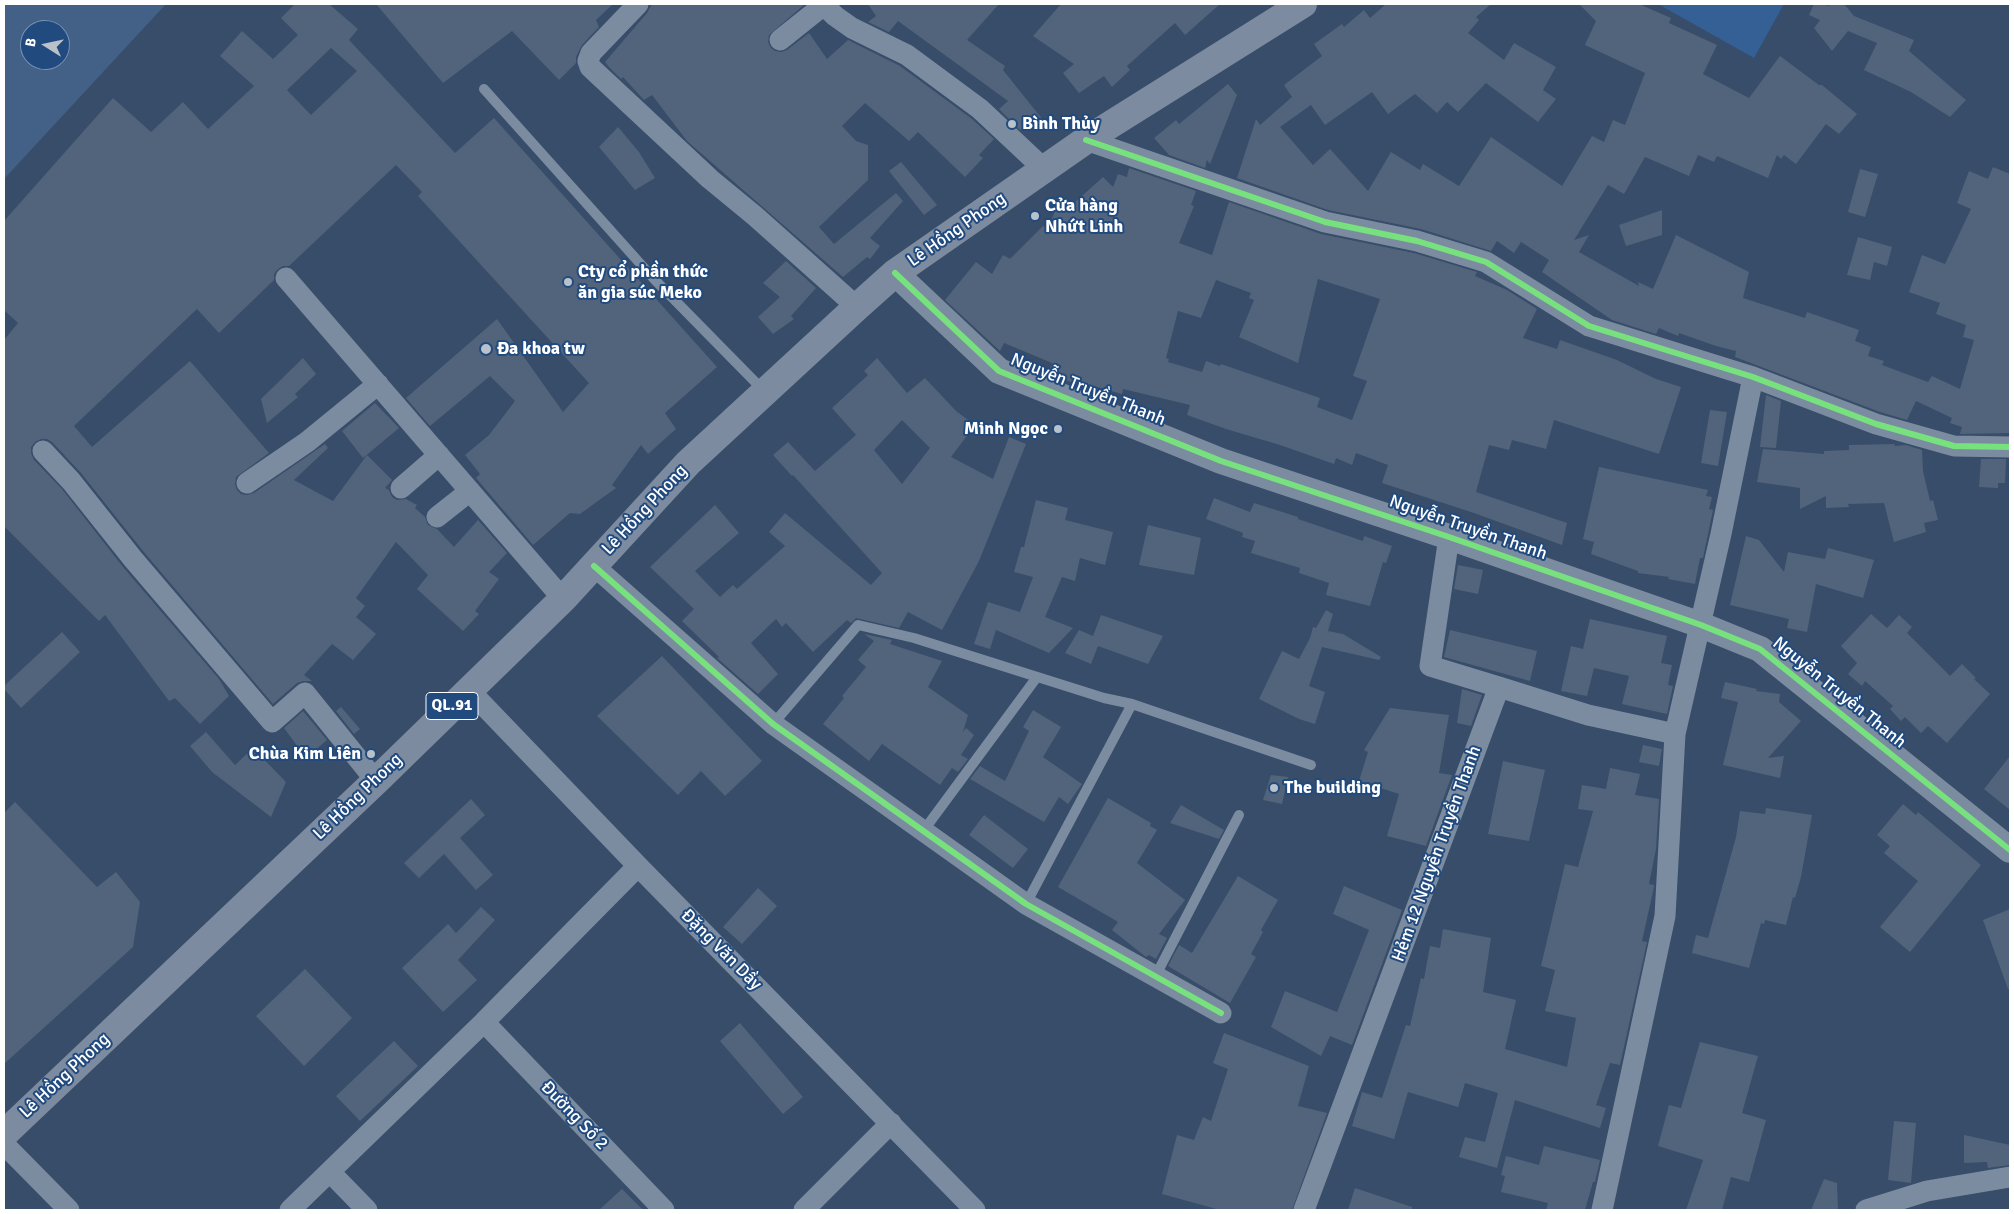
<!DOCTYPE html>
<meta charset="utf-8">
<style>
body{margin:0}
#map{position:relative;width:2014px;height:1214px;overflow:hidden;background:#374d69;font-family:Signika,sans-serif}
canvas{display:block}
.frame{position:absolute;inset:0;border:5px solid #fff;pointer-events:none}
.north{position:absolute;left:20px;top:20px;width:50px;height:50px;box-sizing:border-box;background:#214a7f;border:1px solid #7a92b2;border-radius:50%;rotate:280deg;font-size:14px;font-weight:700;line-height:20px;text-align:center;color:#fff}
.north::after{content:'';display:block;margin:auto;width:18px;height:22px;background:#b9c1ca;clip-path:polygon(50% 0,100% 100%,50% 72%,0 100%)}
</style>
<div id="map">
<canvas width="2014" height="1214"></canvas>
<div class="frame"></div>
<div class="north">B</div>
</div>
<script>
const ctx = document.querySelector('canvas').getContext('2d');
ctx.lineJoin = 'round';
function paint(path, color) { ctx.fillStyle = color; ctx.fill(path, 'evenodd'); }
const toPath = rows => new Path2D(rows.map(r => 'M' + r).join(''));
function strokePath(path, color, width, dash) { ctx.strokeStyle = color; ctx.lineWidth = width; ctx.lineCap = dash ? 'butt' : 'round'; ctx.setLineDash(dash || []); ctx.stroke(path); }
function label(font, color, halo, rows, align = 'center') {
  ctx.font = font + ' Signika,sans-serif'; ctx.lineWidth = 4; ctx.setLineDash([]); ctx.textBaseline = 'middle'; ctx.strokeStyle = halo; ctx.fillStyle = color; for (const [text, x, y, turn = 0] of rows) {
    ctx.save(); ctx.translate(x, y); ctx.rotate((+turn || 0) * Math.PI / 180); ctx.textAlign = isNaN(turn) ? turn : align; if (halo) ctx.strokeText(text, 0, 0); ctx.fillText(text, 0, 0); ctx.restore();
  }
}
const green = toPath([
 [1658,4,1784,4,1754,58]
]);
const water = toPath([
 [4,4,166,4,4,179],
 [30,30,60,30,60,60,30,60]
]);
const building = toPath([
 [295,4,329,4,358,29,349,40,455,153,494,118,717,367,665,413,676,429,648,454,641,445,612,485,616,488,580,514,570,513,533,545,476,478,480,474,465,455,489,435,515,401,490,376,430,426,406,398,497,319,563,412,589,383,418,196,422,192,396,165,289,266,283,266,278,269,274,274,274,280,219,333,197,309,74,426,92,447,190,361,269,453,236,477,235,484,237,490,241,494,247,495,254,493,325,444,328,448,294,480,333,501,367,455,392,480,385,488,389,490,392,497,397,500,406,499,417,505,415,508,425,517,428,525,437,529,454,547,478,520,507,553,489,572,499,579,475,611,479,614,463,631,417,589,428,575,396,542,356,598,365,606,356,617,376,634,353,660,332,644,304,675,312,681,303,681,297,683,273,704,143,551,81,473,52,442,47,439,41,439,35,442,31,447,31,453,34,460,62,489,123,567,219,679,229,696,200,724,175,698,169,701,105,615,99,621,4,526,4,340,18,323,4,310,4,221,113,98,151,132,183,102,208,129,254,86,220,56,242,31,273,59,298,35,281,18],
 [331,48,357,71,311,115,287,90],
 [376,4,613,4,596,20,599,27,582,45,576,57,576,63,559,80,512,31,443,83],
 [652,4,805,4,769,35,768,42,771,48,775,51,781,52,787,50,809,33,827,59,848,40,900,66,972,119,994,139,979,155,983,158,965,177,918,132,909,141,865,103,842,126,856,141,868,145,868,180,819,227,834,244,896,193,903,201,870,238,880,246,870,259,867,257,843,277,687,141,652,95,644,100,623,77,621,79,609,67,605,62,647,13],
 [868,4,999,4,967,40,1005,66,1003,70,1043,120,1039,124,1034,120,1020,130,999,109,1008,101,898,21,889,32,868,22,876,16],
 [1061,4,1220,4,1185,35,1175,23,1127,66,1130,70,1112,87,1104,76,1079,93,1063,73,1074,64,1033,36],
 [1386,4,1491,4,1476,17,1479,20,1468,33,1504,60,1514,43,1556,67,1543,90,1556,99,1538,122,1486,83,1458,112,1447,102,1437,113,1415,94,1388,114,1372,92,1325,125,1311,105,1280,127,1313,165,1330,149,1368,191,1391,152,1420,170,1423,164,1459,186,1491,137,1562,186,1592,136,1604,142,1613,120,1625,125,1645,73,1585,45,1596,21,1579,4,1639,4,1671,18,1669,23,1717,45,1703,74,1749,98,1780,56,1819,85,1822,85,1857,114,1839,134,1826,124,1796,164,1784,155,1781,159,1777,155,1768,178,1717,156,1714,162,1698,155,1689,176,1645,157,1624,194,1608,185,1574,240,1589,235,1579,252,1639,286,1638,282,1653,289,1676,235,1749,272,1743,298,1805,318,1807,312,1859,330,1855,341,1871,347,1868,356,1884,361,1882,365,1928,382,1932,376,1960,389,1974,340,1963,337,1966,325,1936,314,1940,303,1909,292,1922,255,1945,264,1971,209,1957,203,1969,171,1988,179,1993,167,2010,174,2010,433,1960,434,1962,427,1950,423,1952,418,1916,401,1907,420,1880,412,1735,357,1736,351,1716,346,1679,333,1678,336,1659,328,1656,334,1612,320,1542,272,1549,260,1521,242,1514,253,1497,241,1491,251,1421,229,1328,210,1237,178,1256,119,1260,125,1292,97,1284,85,1322,56,1314,44,1342,24,1344,27,1364,10,1370,18],
 [1814,4,1822,4,1829,6,1831,4,1844,4,1854,16,1914,40,1909,51,1966,100,1950,117,1911,92,1864,70,1877,43,1848,31,1832,51,1814,28,1820,20,1809,15],
 [1228,84,1237,95,1210,164,1207,160,1205,168,1169,155,1154,138,1176,120,1179,124],
 [618,127,639,152,655,178,635,190,599,147],
 [901,162,937,205,924,215,889,171],
 [1129,168,1196,191,1191,205,1194,206,1179,243,1212,255,1229,202,1321,234,1414,253,1477,272,1475,276,1507,290,1537,309,1523,338,1557,349,1560,340,1617,360,1656,379,1681,387,1659,454,1554,420,1546,449,1512,440,1509,450,1489,445,1476,492,1567,523,1562,545,1474,513,1382,483,1388,465,1356,453,1352,465,1336,458,1334,464,1280,445,1226,429,1187,415,1190,405,1123,389,1122,394,1097,387,1093,390,1048,374,1052,363,1004,343,1000,351,945,300,976,262,992,274,1003,255,1010,259,1043,226,1048,228,1060,199,1073,204,1103,177,1113,187,1118,174,1127,177],
 [1318,279,1380,299,1353,376,1367,381,1352,420,1317,407,1320,398,1221,364,1220,366,1206,361,1202,372,1168,362,1169,359,1166,358,1178,311,1201,318,1216,280,1251,293,1249,298,1254,300,1239,337,1298,363],
 [1860,169,1878,174,1865,217,1848,212],
 [1662,210,1662,235,1626,246,1619,225],
 [1858,237,1892,247,1887,266,1874,262,1870,280,1847,275],
 [786,261,816,288,791,316,794,319,773,334,758,317,780,297,763,283],
 [303,358,316,374,295,394,298,397,267,423,261,399],
 [877,358,907,393,925,378,956,411,975,425,951,457,993,479,1009,437,1026,444,979,561,942,630,908,612,899,628,856,618,851,623,847,620,813,652,786,623,782,627,776,619,751,643,778,674,758,694,717,658,719,657,682,621,694,609,650,567,715,505,739,533,695,571,720,597,733,585,737,589,785,546,769,532,785,513,871,585,882,573,793,475,792,476,773,455,788,442,815,471,856,435,832,408,868,375,864,371],
 [902,420,930,448,902,484,874,450],
 [1766,395,1781,401,1776,448,1760,447],
 [375,403,399,428,363,458,342,431],
 [1710,410,1727,412,1718,466,1701,463],
 [1895,444,1894,446,1906,445,1922,450,1923,471,1930,501,1933,500,1938,520,1924,523,1926,532,1894,542,1884,503,1848,504,1849,507,1826,508,1826,496,1800,509,1800,488,1757,482,1763,449,1824,454,1824,451,1849,450,1849,445],
 [1981,459,2006,459,2005,483,1998,483,1998,488,1979,487],
 [1599,467,1708,490,1706,496,1712,497,1709,509,1713,510,1703,558,1700,558,1695,584,1668,579,1669,577,1638,573,1638,571,1591,554,1594,542,1583,539],
 [1214,498,1250,512,1254,503,1298,517,1298,519,1363,541,1364,536,1392,546,1386,563,1383,562,1370,606,1326,595,1329,583,1299,573,1300,568,1251,553,1255,541,1242,537,1243,533,1206,519],
 [1036,500,1068,508,1065,520,1113,532,1105,565,1080,558,1075,581,1062,577,1045,617,1073,628,1049,653,996,630,990,649,974,644,988,602,1020,612,1033,577,1014,572,1021,547,1024,547],
 [1148,525,1201,538,1194,575,1139,565],
 [1746,536,1759,540,1784,572,1788,552,1825,559,1828,548,1874,560,1863,598,1816,584,1807,632,1787,628,1789,619,1730,605],
 [1458,565,1483,570,1478,594,1454,589],
 [1326,610,1333,614,1328,631,1343,634,1381,657,1379,660,1322,647,1309,686,1325,692,1315,724,1299,719,1259,699,1282,651,1299,659,1310,638,1313,627,1316,628],
 [1871,614,1887,628,1899,615,1912,627,1907,633,1950,676,1962,664,1976,678,1974,679,1990,694,1947,743,1928,726,1921,733,1905,717,1901,721,1890,709,1893,706,1865,681,1862,686,1848,674,1857,663,1841,646],
 [1101,615,1163,636,1148,664,1098,646,1091,664,1065,653,1079,630,1093,636],
 [1590,619,1667,636,1661,663,1672,665,1668,685,1673,686,1667,714,1622,704,1629,676,1594,668,1587,696,1561,691,1571,646,1583,649],
 [1450,630,1537,651,1530,681,1444,657],
 [62,632,80,652,21,708,4,689,4,686],
 [864,634,892,640,890,644,942,661,928,687,968,715,963,732,966,728,974,735,961,755,968,759,958,772,952,768,940,785,882,744,869,761,823,724,844,698,842,696,866,667,858,660,874,641],
 [662,656,762,761,725,796,701,771,678,795,597,716],
 [1725,682,1757,689,1756,691,1780,694,1779,702,1801,721,1768,758,1784,756,1780,778,1723,765,1738,702,1721,698],
 [1462,689,1482,695,1471,726,1457,723],
 [341,707,360,729,354,734,336,711],
 [1390,708,1449,715,1439,773,1452,775,1426,846,1387,836,1399,794,1359,781,1368,752,1364,750],
 [1033,710,1061,727,1043,757,1082,784,1068,804,1059,797,1044,822,970,779,980,766,1005,781,1029,731,1023,727],
 [303,711,327,740,306,758,284,728],
 [206,732,235,765,253,748,286,782,271,817,212,772,190,746],
 [1643,745,1662,749,1659,766,1639,762],
 [2010,756,2010,810,1984,789],
 [1503,761,1545,770,1529,841,1488,834],
 [1610,768,1640,774,1635,795,1659,799,1656,849,1649,884,1654,885,1654,887,1642,941,1647,942,1620,1065,1610,1063,1596,1105,1606,1108,1600,1128,1515,1100,1497,1168,1459,1157,1465,1137,1485,1142,1498,1093,1465,1083,1458,1107,1408,1092,1394,1139,1352,1126,1362,1092,1382,1098,1406,1025,1410,1026,1421,978,1424,979,1430,946,1440,948,1443,929,1491,938,1483,992,1516,1000,1505,1049,1567,1067,1576,1018,1545,1011,1555,970,1541,966,1565,864,1578,867,1593,811,1578,809,1582,785,1606,789],
 [1271,775,1288,777,1282,804,1263,800],
 [1108,798,1151,823,1150,826,1157,830,1137,863,1185,900,1159,934,1167,938,1156,959,1149,955,1146,957,1112,930,1118,922,1058,887],
 [471,799,485,815,460,838,493,875,476,890,444,854,419,878,404,863],
 [15,802,97,887,116,872,140,902,133,947,4,1064,4,813],
 [1903,804,1916,815,1918,812,1981,865,1910,952,1880,927,1918,881,1884,853,1890,846,1877,835],
 [1181,805,1224,830,1219,839,1170,823],
 [1766,808,1812,815,1801,877,1795,898,1793,897,1786,925,1765,920,1764,924,1761,923,1749,968,1692,953,1696,935,1708,938,1736,837,1740,811,1765,814],
 [984,815,1028,849,1013,868,969,835],
 [1238,876,1278,900,1261,930,1263,932,1251,954,1256,957,1230,1003,1168,966,1179,945,1192,953],
 [1344,886,1402,910,1352,1045,1330,1036,1321,1056,1271,1027,1285,991,1337,1012,1369,930,1333,914],
 [758,888,777,906,742,944,723,927],
 [481,907,495,920,458,960,477,980,443,1012,402,968,448,924,456,933],
 [2010,909,2010,989,2008,989,1983,920],
 [305,969,352,1018,304,1066,256,1016],
 [740,1023,803,1097,783,1114,720,1041],
 [1224,1033,1309,1066,1298,1106,1327,1113,1292,1210,1220,1210,1162,1194,1177,1135,1194,1140,1203,1117,1211,1121,1228,1069,1213,1063],
 [394,1041,418,1066,360,1121,336,1096],
 [1700,1042,1758,1056,1742,1113,1766,1120,1749,1182,1731,1177,1722,1210,1686,1210,1703,1160,1658,1146,1669,1105,1681,1108],
 [1894,1121,1916,1123,1911,1183,1888,1180],
 [1964,1135,2010,1145,2010,1165,1988,1168,1987,1162,1964,1163],
 [1544,1146,1600,1160,1595,1182,1593,1182,1585,1210,1546,1210,1548,1203,1501,1192,1505,1176,1501,1175,1506,1156,1539,1165],
 [1824,1179,1837,1183,1838,1210,1811,1210],
 [1355,1188,1412,1207,1412,1210,1348,1210],
 [622,1189,643,1210,599,1210]
]);
const service = toPath([
 [484,89,654,279,764,391],
 [773,724,858,625,914,638,1104,698,1132,704,1311,765],
 [924,830,1037,677],
 [1026,904,1132,704],
 [1155,977,1239,815]
]);
const minor = toPath([
 [638,4,591,53,588,61,590,67,710,179,755,216,857,307],
 [823,4,835,16,852,28,907,55,980,109,1044,169],
 [780,40,825,4],
 [1086,140,1325,222,1417,241,1486,262,1589,326,1753,377,1876,424,1954,446,2010,447],
 [286,278,563,599],
 [43,451,71,481,133,559,272,722,305,693,376,781],
 [247,483,307,442,378,384],
 [401,488,439,455],
 [437,517,470,491],
 [594,566,773,724,1026,904,1221,1013],
 [1499,687,1588,715,1675,734],
 [468,689,638,866,975,1210],
 [484,1022,664,1210],
 [4,1144,69,1210],
 [330,1172,367,1210],
 [290,1210,484,1022,638,866],
 [804,1210,891,1123],
 [1304,1210,1499,687,1430,666,1449,537],
 [1602,1210,1665,916,1675,734,1721,534,1753,377],
 [1866,1210,1927,1191,2010,1177]
]);
const tertiary = toPath([
 [895,273,999,371,1221,461,1449,537,1701,625,1760,649,2010,850]
]);
const trunk = toPath([
 [4,1134,376,781,563,599,688,463,857,307,895,273,1086,140,1303,4]
]);
const cycleway = toPath([
 [1086,140,1325,222,1417,241,1486,262,1589,326,1753,377,1876,424,1954,446,2010,447],
 [895,273,999,371,1221,461,1449,537,1701,625,1760,649,2010,850],
 [594,566,773,724,1026,904,1221,1013]
]);
const markers = [
 [1012,124,5,"#b9c1ca"],
 [1035,216,5,"#b9c1ca"],
 [568,282,5,"#b9c1ca"],
 [486,349,6,"#b9c1ca"],
 [1058,429,5,"#b9c1ca"],
 [371,754,5,"#b9c1ca"],
 [1274,788,5,"#b9c1ca"]
];
const shields = [
 [452,706,52]
];
const shieldNames = [
 ["QL.91",452,706]
];
const poiNames = [
 ["Bình Thủy",1022,124],
 ["Cửa hàng",1045,206],
 ["Nhứt Linh",1045,227],
 ["Cty cổ phần thức",578,272],
 ["ăn gia súc Meko",578,293],
 ["Đa khoa tw",497,349],
 ["Minh Ngọc",1048,429,"right"],
 ["Chùa Kim Liên",361,754,"right"],
 ["The building",1284,788]
];
const streetNames = [
 ["Lê Hồng Phong",957,230,-35],
 ["Nguyễn Truyền Thanh",1088,390,22],
 ["Lê Hồng Phong",645,510,-47],
 ["Nguyễn Truyền Thanh",1468,528,19],
 ["Nguyễn Truyền Thanh",1839,693,39],
 ["Lê Hồng Phong",358,797,-44],
 ["Hẻm 12 Nguyễn Truyền Thanh",1437,854,-70],
 ["Đặng Văn Dầy",721,950,45],
 ["Lê Hồng Phong",65,1076,-43],
 ["Đường Số 2",574,1116,46]
];
paint(green, '#346096');
paint(water, '#436187');
paint(building, '#52647b');
strokePath(service, '#7c8ca0', 10);
strokePath(minor, '#7c8ca0', 21);
strokePath(tertiary, '#7c8ca0', 26);
strokePath(trunk, '#7c8b9f', 28);
strokePath(cycleway, '#77e17e', 6);
for (const [x, y, r, color] of markers) { const dot = new Path2D(); dot.arc(x, y, r, 0, 2 * Math.PI); ctx.fillStyle = color; ctx.fill(dot); strokePath(dot, '#214a7f', 2); }
for (const [x, y, w] of shields) { const box = new Path2D(); box.roundRect(x - w / 2, y - 13.5, w, 27, 4); ctx.fillStyle = '#214a7f'; ctx.fill(box); strokePath(box, '#fff', 1); }
label('bold 16px', '#fff', null, shieldNames);
label('bold 18px', '#fff', '#214a7f', poiNames, 'left');
label('18px', '#fff', '#214a7f', streetNames);
</script>
